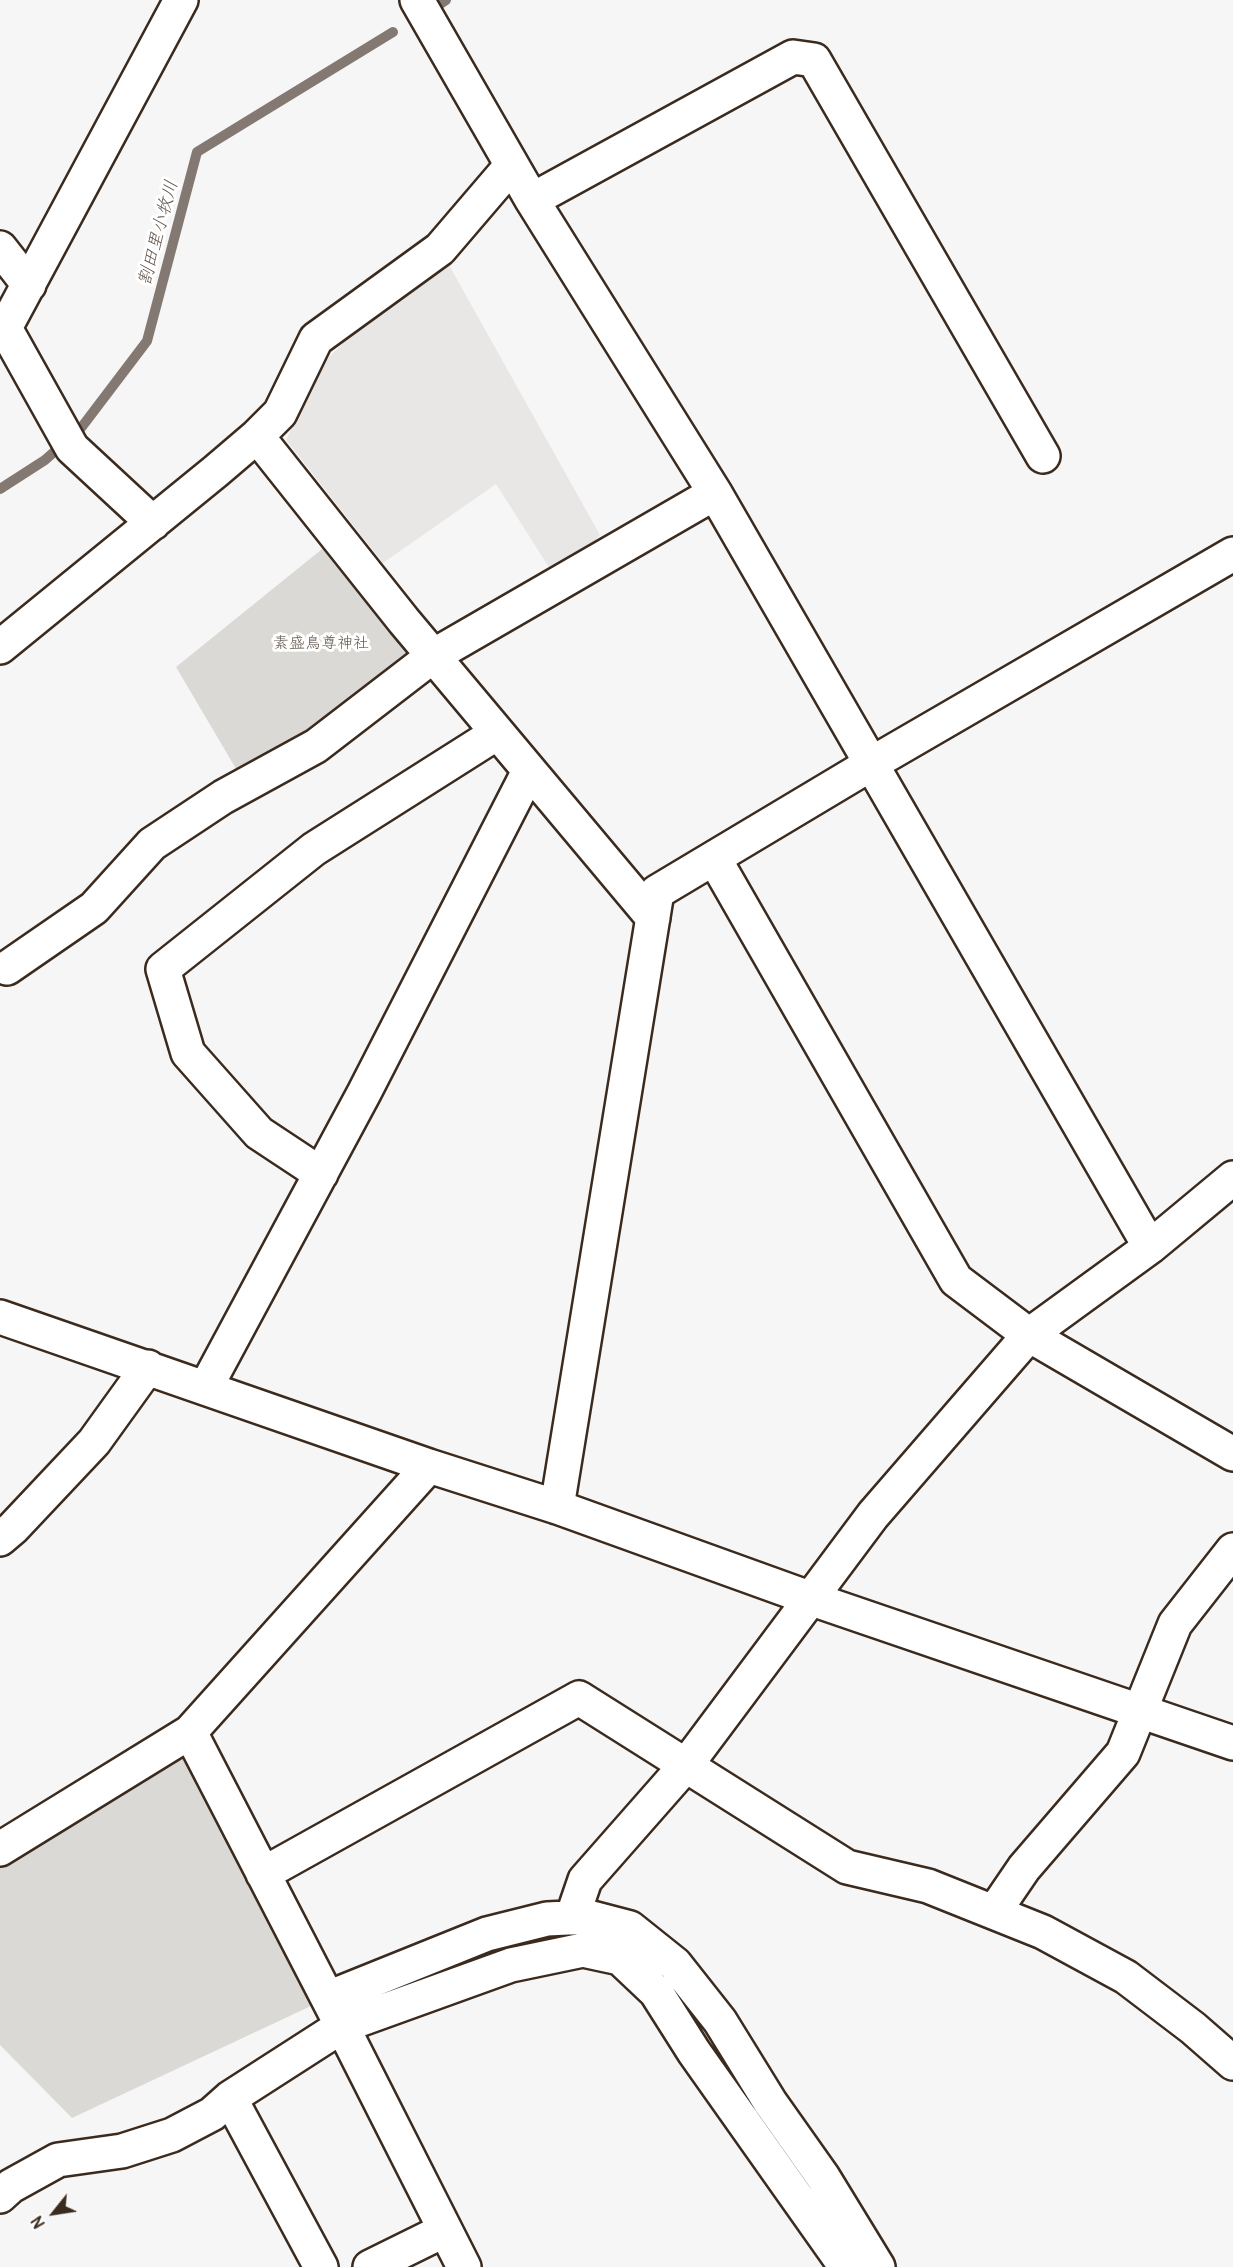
<!DOCTYPE html>
<meta charset="utf-8">
<style>
body{margin:0}
#map{position:relative;width:1233px;height:2267px;overflow:hidden;background:#f7f6f6;font-family:Pangolin,sans-serif}
canvas{display:block}
.north{position:absolute;left:24px;top:2183px;width:60px;height:60px;-webkit-text-stroke:4px #fff;paint-order:stroke;rotate:240deg;font-size:16px;font-weight:700;line-height:24px;text-align:center;color:#3b2a1e}
.north::after{content:'';display:block;margin:auto;width:21px;height:27px;background:#3b2a1e;clip-path:polygon(50% 0,100% 100%,50% 72%,0 100%)}
</style>
<div id="map">
<canvas width="1233" height="2267"></canvas>
<div class="north">N</div>
</div>
<script>
const ctx = document.querySelector('canvas').getContext('2d');
ctx.lineJoin = 'round';
function paint(path, color) { ctx.fillStyle = color; ctx.fill(path, 'evenodd'); }
const toPath = rows => new Path2D(rows.map(r => 'M' + r).join(''));
function strokePath(path, color, width, dash) { ctx.strokeStyle = color; ctx.lineWidth = width; ctx.lineCap = dash ? 'butt' : 'round'; ctx.setLineDash(dash || []); ctx.stroke(path); }
function label(font, color, halo, rows, align = 'center') {
  ctx.font = font + ' Pangolin,"Klee One",sans-serif'; ctx.lineWidth = 6; ctx.setLineDash([]); ctx.textBaseline = 'middle'; ctx.strokeStyle = halo; ctx.fillStyle = color; for (const [text, x, y, turn = 0] of rows) {
    ctx.save(); ctx.translate(x, y); ctx.rotate((+turn || 0) * Math.PI / 180); ctx.textAlign = isNaN(turn) ? turn : align; if (halo) ctx.strokeText(text, 0, 0); ctx.fillText(text, 0, 0); ctx.restore();
  }
}
const built = toPath([
 [440,249,600,535,559,583,496,484,383,563,286,440,325,361]
]);
const green = toPath([
 [337,537,433,656,245,784,176,667],
 [190,1732,328,1998,72,2118,0,2045,0,1849]
]);
const stream = toPath([
 [440,4,446,0],
 [0,489,45,460,81,428,147,341,197,152,393,32]
]);
const minor = toPath([
 [417,0,532,200,715,493,1150,1247],
 [532,200,793,57,814,60,1043,456],
 [0,248,29,285],
 [5,328,72,448,153,523],
 [0,331,5,328,181,0],
 [257,436,404,621,653,918],
 [0,647,216,471,257,436,280,413,316,339,440,249,511,166],
 [714,858,956,1280,1029,1335,1233,1454],
 [7,968,94,908,152,844,223,797,316,746,433,656,715,493],
 [321,1174,259,1133,188,1053,163,969,314,849,497,733],
 [0,1317,429,1466,557,1507,812,1599,1233,1743],
 [206,1387,364,1093,529,771],
 [557,1507,657,892,871,764,1233,554],
 [0,1539,13,1528,94,1442,148,1367],
 [190,1732,342,2026,464,2267],
 [0,1849,190,1732,429,1466],
 [263,1874,579,1698,847,1867,928,1886,1043,1932,1126,1977,1193,2028,1233,2063],
 [994,1912,1024,1868,1123,1753,1175,1624,1233,1550],
 [572,1918,585,1880,687,1764,873,1515,1029,1335,1150,1247,1233,1178],
 [328,1998,487,1934,547,1919,588,1917,630,1928,675,1964,720,2021,770,2102,823,2177,878,2267],
 [230,2098,321,2267],
 [0,2196,11,2186,58,2160,122,2151,172,2135,212,2114,230,2098,342,2026,511,1965,583,1950,620,1958,656,1992,694,2052,846,2267],
 [370,2267,445,2230]
]);
const parkNames = [
 ["素盛鳥尊神社",321,644]
];
const waterNames = [
 ["割田里小牧川",159,233,-75]
];
paint(built, '#e9e7e6');
paint(green, '#dbd9d6');
strokePath(stream, '#847972', 10);
strokePath(minor, '#3b2a1e', 38);
strokePath(minor, '#fff', 33);
label('16px', '#63564c', '#fff', parkNames);
label('italic 18px', '#65584f', '#fff', waterNames);
</script>
